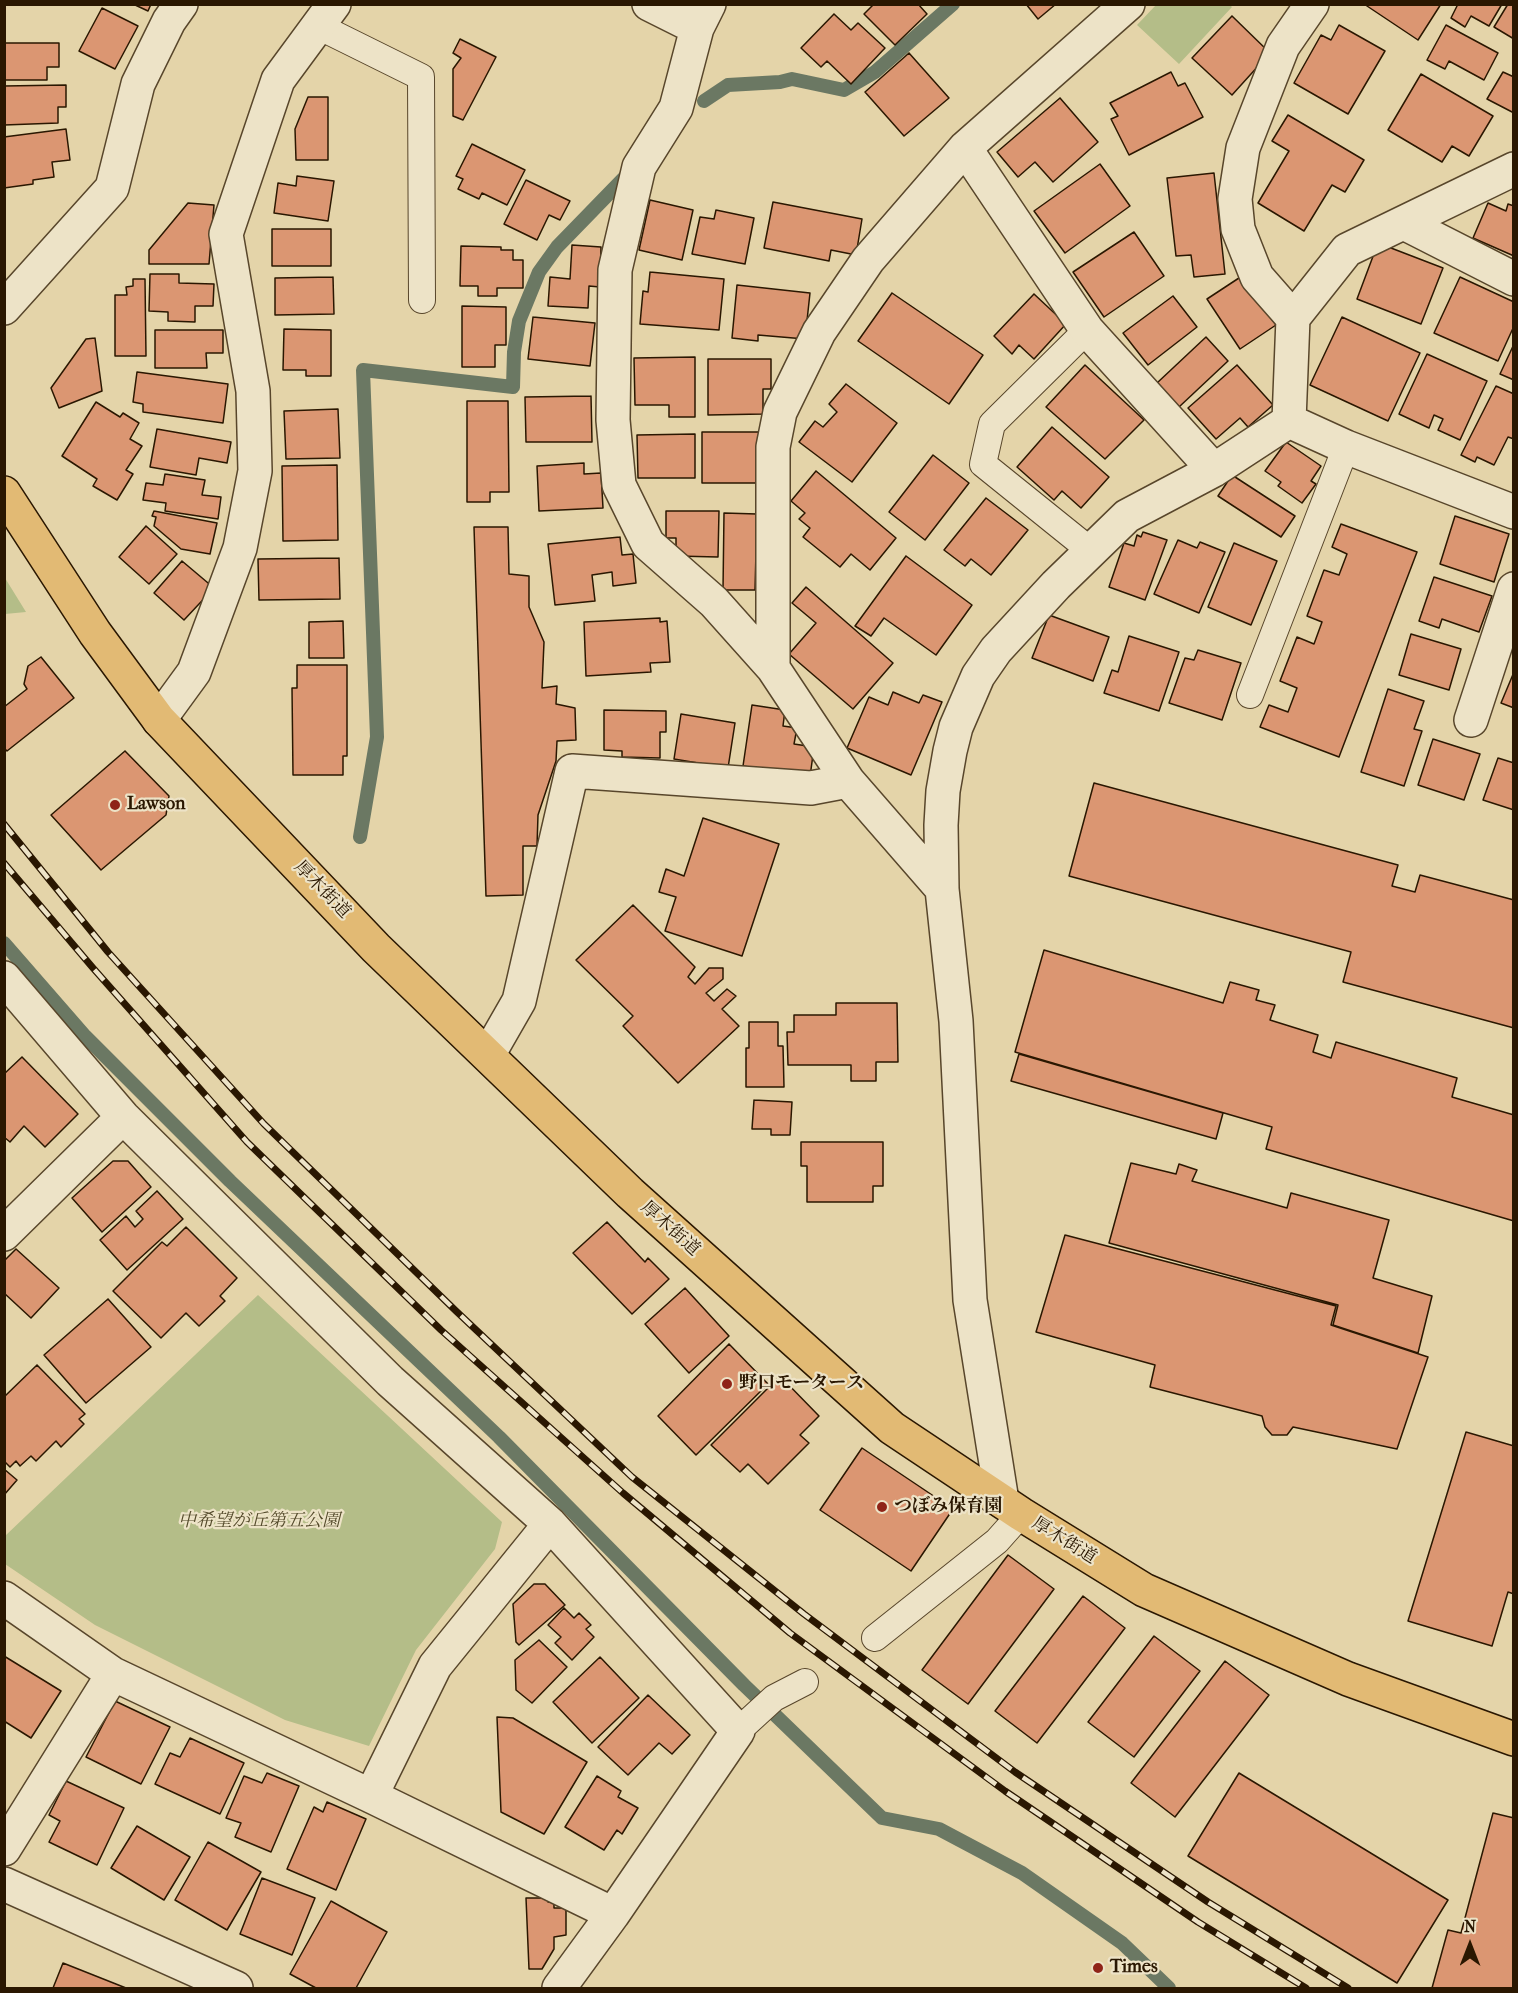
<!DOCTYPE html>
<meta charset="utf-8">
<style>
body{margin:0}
#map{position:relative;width:1518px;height:1993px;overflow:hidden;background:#e4d4a9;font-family:"IM FELL French Canon",serif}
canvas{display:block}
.frame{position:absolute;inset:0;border:6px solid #2a1701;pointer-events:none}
.north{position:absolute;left:1440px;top:1915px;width:60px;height:60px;-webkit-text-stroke:4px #ede3c7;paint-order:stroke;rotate:0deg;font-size:16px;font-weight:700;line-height:24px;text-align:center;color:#2a1701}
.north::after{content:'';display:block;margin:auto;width:21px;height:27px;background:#2a1701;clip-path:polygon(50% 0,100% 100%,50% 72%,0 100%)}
</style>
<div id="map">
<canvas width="1518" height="1993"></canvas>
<div class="frame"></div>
<div class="north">N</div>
</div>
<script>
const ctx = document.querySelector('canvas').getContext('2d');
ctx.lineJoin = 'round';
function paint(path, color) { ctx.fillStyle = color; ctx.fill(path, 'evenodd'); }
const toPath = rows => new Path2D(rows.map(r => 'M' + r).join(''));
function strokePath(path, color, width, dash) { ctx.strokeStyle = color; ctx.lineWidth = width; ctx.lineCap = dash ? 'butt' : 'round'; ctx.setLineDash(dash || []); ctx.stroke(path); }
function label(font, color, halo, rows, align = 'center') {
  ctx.font = font + ' "IM FELL French Canon","Noto Serif JP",serif'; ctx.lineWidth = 4.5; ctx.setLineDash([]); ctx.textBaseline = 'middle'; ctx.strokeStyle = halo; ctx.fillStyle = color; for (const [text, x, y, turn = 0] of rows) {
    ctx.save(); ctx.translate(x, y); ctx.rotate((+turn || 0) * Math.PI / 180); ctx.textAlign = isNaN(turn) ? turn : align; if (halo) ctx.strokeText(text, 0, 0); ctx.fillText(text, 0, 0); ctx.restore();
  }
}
const green = toPath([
 [1229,4,1232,7,1179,64,1137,25,1156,5],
 [5,578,26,612,5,614],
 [258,1295,502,1522,495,1549,416,1650,369,1746,285,1720,95,1625,5,1564,5,1536]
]);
const stream = toPath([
 [704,101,728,85,780,82,792,79,844,90,875,72,953,4],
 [360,837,377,737,363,370,513,387,514,352,519,321,539,272,557,247,626,176],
 [4,943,85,1036,230,1181,499,1437,744,1685,882,1818,939,1829,1022,1873,1122,1943,1169,1988]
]);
const building = toPath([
 [133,4,151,4,148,11,133,4],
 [874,4,918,4,927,14,895,45,864,14,874,4],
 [1026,4,1056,4,1038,19,1026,4],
 [1364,4,1441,4,1418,40,1364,4],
 [1458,4,1502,4,1489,26,1471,16,1465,27,1451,18,1458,4],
 [1508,4,1514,4,1514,39,1494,27,1508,4],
 [102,8,138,26,115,69,79,51,102,8],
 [834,14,851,30,858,23,885,48,851,84,827,61,821,67,801,48,834,14],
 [1232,16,1270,53,1232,95,1192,58,1232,16],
 [1339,25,1385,51,1348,114,1294,83,1321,35,1331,40,1339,25],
 [1446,25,1498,53,1484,80,1449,61,1445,69,1427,60,1446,25],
 [460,39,496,57,463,120,453,116,453,69,461,58,453,53,460,39],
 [4,43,59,43,59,67,47,67,47,80,4,80,4,43],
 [909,53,949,98,904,136,865,92,909,53],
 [1171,72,1178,86,1185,83,1203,117,1129,155,1111,119,1118,116,1110,103,1171,72],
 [1503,72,1514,77,1514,113,1487,99,1503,72],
 [1421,74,1493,116,1469,156,1452,146,1442,162,1388,130,1421,74],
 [66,85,66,107,58,107,58,123,4,125,4,86,66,85],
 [308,97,328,97,328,160,296,160,295,129,308,97],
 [1060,98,1098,142,1053,182,1035,162,1018,177,997,152,1060,98],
 [1288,115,1364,160,1345,192,1332,185,1304,231,1258,203,1289,151,1272,141,1288,115],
 [66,129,70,160,52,162,54,177,33,180,33,184,4,188,4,137,66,129],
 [472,144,525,170,507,205,482,193,479,199,458,189,463,179,456,176,472,144],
 [1100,164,1130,206,1065,253,1034,211,1100,164],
 [1214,173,1225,274,1194,277,1191,255,1176,256,1167,178,1214,173],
 [297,176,334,181,328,221,274,213,278,183,296,186,297,176],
 [526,180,570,201,560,220,549,215,537,240,504,224,526,180],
 [650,200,693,210,682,260,639,250,650,200],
 [773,202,862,219,856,255,831,250,829,261,764,248,773,202],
 [188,203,214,205,209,264,149,264,149,250,188,203],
 [1488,203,1506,211,1508,204,1514,206,1514,256,1473,238,1488,203],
 [716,210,754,218,745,264,692,254,700,217,714,219,716,210],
 [272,229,331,229,331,266,272,266,272,229],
 [1134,232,1164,276,1104,317,1073,272,1134,232],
 [1378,243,1443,268,1421,324,1357,299,1378,243],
 [572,245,601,247,600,287,589,286,588,308,548,306,550,277,570,279,572,245],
 [461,246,501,247,501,250,513,250,513,260,523,260,523,288,497,288,497,296,478,296,478,286,460,286,461,246],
 [650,272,724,279,719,330,640,324,643,291,648,292,650,272],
 [150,274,179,274,179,283,214,284,213,306,195,306,195,322,168,321,168,312,149,311,150,274],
 [1242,276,1276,325,1240,349,1207,299,1242,276],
 [333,277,334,314,275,315,275,278,333,277],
 [1460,277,1514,302,1514,326,1498,361,1434,333,1460,277],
 [133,279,145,279,146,356,115,356,115,295,127,295,126,287,133,286,133,279],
 [737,285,810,293,805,339,758,335,758,341,732,338,737,285],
 [892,293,983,355,949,404,858,341,892,293],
 [1034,294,1066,324,1034,359,1019,345,1012,354,994,336,1034,294],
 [1173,296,1197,327,1148,365,1123,333,1173,296],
 [462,306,506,307,506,345,495,345,495,367,462,367,462,306],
 [533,317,595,323,590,366,528,359,533,317],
 [1342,317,1420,353,1388,421,1310,385,1342,317],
 [284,329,331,330,331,376,306,376,306,370,283,370,284,329],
 [155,330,223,330,223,353,206,353,207,368,155,368,155,330],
 [1206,337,1228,361,1179,407,1157,383,1206,337],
 [95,338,102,391,59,408,51,388,86,339,95,338],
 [1514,344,1514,380,1500,374,1514,344],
 [1427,354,1487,381,1460,440,1438,430,1443,419,1434,415,1429,428,1399,414,1427,354],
 [695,357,695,417,669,417,669,405,635,405,634,358,695,357],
 [708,359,771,359,771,389,763,389,763,414,708,415,708,359],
 [1085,365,1144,420,1105,459,1046,407,1085,365],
 [1237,365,1273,405,1248,427,1240,418,1216,439,1188,408,1237,365],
 [137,372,228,384,223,423,143,412,143,404,133,402,137,372],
 [846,384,897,423,852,482,799,442,815,421,823,427,837,412,829,404,846,384],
 [1496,386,1514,394,1514,439,1508,437,1494,465,1477,457,1475,462,1461,455,1496,386],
 [591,396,592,442,526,442,525,397,591,396],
 [467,401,508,401,509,492,490,492,490,502,467,502,467,401],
 [96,402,120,417,123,413,139,423,130,439,142,446,126,470,133,474,117,500,93,486,97,479,62,456,96,402],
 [338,409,340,458,286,459,284,411,338,409],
 [1052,427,1109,477,1081,508,1062,491,1054,500,1017,467,1052,427],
 [157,429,231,442,227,463,199,458,196,475,150,467,157,429],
 [702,432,763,432,763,483,702,483,702,432],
 [695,434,695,478,638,478,637,435,695,434],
 [1286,442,1321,466,1311,481,1316,484,1302,503,1278,486,1281,482,1265,471,1286,442],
 [933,455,969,483,925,540,889,512,933,455],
 [584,463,584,474,601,473,603,508,539,511,537,466,584,463],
 [337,465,338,540,283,541,282,466,337,465],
 [816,471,896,538,870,570,851,554,840,567,803,537,810,528,799,519,805,513,791,501,816,471],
 [165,474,205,480,202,495,221,497,218,519,165,511,166,503,143,500,146,483,163,485,165,474],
 [1232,475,1295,516,1281,537,1218,496,1232,475],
 [986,498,1028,530,991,575,971,559,965,566,944,550,986,498],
 [154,511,217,523,210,554,181,549,154,526,156,517,152,516,154,511],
 [666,511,719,511,718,557,676,556,676,538,666,538,666,511],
 [724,513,757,514,755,590,723,590,724,513],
 [1455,516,1509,534,1494,582,1440,564,1455,516],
 [1341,524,1417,552,1339,757,1260,727,1269,705,1288,712,1297,688,1280,681,1297,637,1314,644,1322,622,1307,616,1324,570,1339,575,1347,554,1332,547,1341,524],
 [146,526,177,554,149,584,119,557,146,526],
 [474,527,508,527,509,574,529,576,529,607,544,642,542,688,557,686,556,704,575,708,576,740,557,741,556,761,538,815,537,846,523,846,523,895,486,896,474,527],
 [1143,532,1167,540,1145,600,1109,587,1124,543,1134,546,1137,535,1141,537,1143,532],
 [620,537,622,555,633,554,636,583,613,586,612,572,592,575,595,601,555,605,548,544,620,537],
 [1178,540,1197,548,1200,542,1225,552,1199,613,1154,594,1178,540],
 [1234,543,1277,561,1251,625,1208,607,1234,543],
 [906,556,972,605,936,655,884,618,871,636,855,626,906,556],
 [339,558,340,599,259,600,258,559,339,558],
 [182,561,214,588,184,620,154,593,182,561],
 [1434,577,1492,596,1479,632,1442,619,1439,628,1419,621,1434,577],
 [806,587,893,663,853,709,789,654,816,623,792,603,806,587],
 [1049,615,1109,637,1093,681,1032,658,1049,615],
 [660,618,660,622,667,621,670,662,650,663,651,672,586,676,584,622,660,618],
 [343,621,344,658,309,658,309,622,343,621],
 [1411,634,1461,649,1449,690,1399,675,1411,634],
 [1129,636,1179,652,1159,711,1104,693,1112,670,1118,672,1129,636],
 [1198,650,1241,663,1222,720,1169,703,1185,658,1194,660,1198,650],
 [41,657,74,698,7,751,4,748,4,707,27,689,24,684,28,666,41,657],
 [297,665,347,665,347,756,343,756,343,775,293,775,292,688,297,688,297,665],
 [1514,672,1514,708,1501,703,1514,672],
 [1388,689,1424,701,1414,729,1422,731,1404,786,1361,772,1388,689],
 [893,692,919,703,923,695,942,702,911,775,847,748,869,697,888,705,893,692],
 [752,705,785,710,783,726,797,728,794,744,814,747,810,777,743,766,752,705],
 [604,710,666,711,666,732,660,732,660,758,622,757,622,751,604,750,604,710],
 [681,714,735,723,728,768,674,759,681,714],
 [1433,739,1480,754,1464,800,1418,785,1433,739],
 [125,751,169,796,166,815,101,870,51,815,125,751],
 [1498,758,1514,763,1514,810,1483,800,1498,758],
 [1094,783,1398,865,1392,886,1415,892,1420,875,1514,900,1514,1028,1343,982,1351,952,1069,876,1094,783],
 [703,818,779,844,742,956,665,931,676,897,659,892,666,869,684,876,703,818],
 [633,905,695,967,688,977,695,984,709,968,723,968,723,979,706,993,714,1001,727,989,736,996,722,1009,739,1026,678,1083,623,1026,633,1016,576,960,633,905],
 [1044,950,1223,1003,1230,982,1259,990,1256,1000,1275,1005,1270,1020,1318,1035,1313,1052,1331,1058,1336,1042,1457,1078,1452,1097,1514,1115,1514,1221,1266,1149,1272,1127,1015,1052,1044,950],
 [836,1003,897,1003,898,1062,876,1062,876,1081,851,1081,851,1065,788,1065,787,1032,794,1032,794,1015,836,1015,836,1003],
 [749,1022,778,1022,778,1046,783,1046,784,1087,746,1087,746,1048,749,1048,749,1022],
 [1019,1054,1223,1113,1216,1139,1011,1081,1019,1054],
 [22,1057,78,1114,45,1147,24,1126,10,1142,4,1137,4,1074,22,1057],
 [754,1100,792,1102,790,1135,771,1135,771,1129,752,1129,754,1100],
 [801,1142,883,1142,883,1186,873,1186,873,1202,807,1202,807,1166,801,1166,801,1142],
 [113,1161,128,1161,151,1187,102,1232,72,1198,113,1161],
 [1131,1163,1176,1174,1179,1164,1197,1170,1192,1181,1287,1208,1291,1193,1389,1220,1373,1278,1432,1296,1418,1353,1333,1325,1338,1305,1109,1243,1131,1163],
 [157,1191,183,1219,127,1270,100,1240,126,1216,135,1227,143,1219,136,1211,157,1191],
 [607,1222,645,1262,648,1258,669,1279,632,1314,573,1253,607,1222],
 [186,1227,237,1278,220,1296,225,1301,199,1326,186,1313,161,1338,113,1291,162,1242,167,1246,186,1227],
 [1065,1235,1336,1306,1331,1325,1428,1357,1397,1449,1293,1427,1287,1435,1272,1435,1265,1427,1262,1416,1150,1387,1155,1365,1036,1332,1065,1235],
 [16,1249,59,1288,31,1318,4,1293,4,1261,16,1249],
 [685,1288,729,1336,689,1373,645,1324,685,1288],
 [108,1299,151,1347,86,1403,44,1355,108,1299],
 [729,1344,768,1384,696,1455,658,1416,729,1344],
 [37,1365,85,1414,79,1419,84,1424,61,1447,56,1441,36,1461,31,1456,20,1466,16,1461,10,1467,4,1461,4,1397,37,1365],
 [780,1376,819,1416,800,1435,809,1443,768,1484,748,1464,740,1472,711,1445,780,1376],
 [1466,1432,1514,1446,1514,1594,1508,1592,1492,1646,1408,1621,1466,1432],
 [862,1448,953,1509,911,1571,820,1510,862,1448],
 [4,1469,17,1480,4,1495,4,1469],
 [1008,1555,1054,1589,968,1704,922,1670,1008,1555],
 [534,1584,545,1584,565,1605,519,1645,516,1642,513,1604,534,1584],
 [1083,1596,1125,1628,1037,1743,995,1711,1083,1596],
 [564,1608,574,1618,579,1613,591,1625,586,1629,594,1637,572,1660,555,1643,561,1637,548,1625,564,1608],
 [1154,1636,1200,1671,1134,1757,1088,1722,1154,1636],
 [539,1640,567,1667,532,1703,516,1690,515,1660,539,1640],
 [4,1656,61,1691,31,1738,4,1721,4,1656],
 [600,1657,639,1698,592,1743,553,1702,600,1657],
 [1225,1661,1269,1695,1175,1817,1131,1783,1225,1661],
 [648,1695,690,1735,672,1754,659,1743,628,1775,598,1747,648,1695],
 [115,1701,170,1727,141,1784,86,1757,115,1701],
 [497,1717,513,1718,587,1762,544,1834,501,1812,497,1717],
 [190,1738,244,1763,220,1814,155,1784,170,1753,180,1757,190,1738],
 [267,1773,299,1786,271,1852,235,1837,241,1823,226,1818,244,1776,262,1783,267,1773],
 [1239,1773,1448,1900,1397,1983,1188,1856,1239,1773],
 [597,1776,621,1791,618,1797,638,1808,622,1834,617,1830,604,1850,565,1827,597,1776],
 [66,1781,124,1808,97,1865,49,1842,60,1821,49,1815,66,1781],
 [327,1802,366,1819,336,1890,287,1869,314,1807,323,1812,327,1802],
 [1493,1813,1514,1818,1514,1988,1432,1988,1448,1930,1461,1933,1493,1813],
 [137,1826,190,1857,164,1900,111,1868,137,1826],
 [208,1842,261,1872,227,1930,175,1900,208,1842],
 [262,1878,315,1898,292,1955,240,1934,262,1878],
 [526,1898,549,1898,548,1902,554,1902,554,1908,566,1908,566,1935,554,1937,554,1949,542,1969,529,1969,526,1898],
 [331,1901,387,1932,356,1988,316,1988,290,1974,331,1901],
 [63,1963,126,1988,53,1988,63,1963]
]);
const service = toPath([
 [318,26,421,77,422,300],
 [1087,330,992,424,983,464,1091,551],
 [1250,695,1346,447],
 [875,1638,997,1541,1021,1514],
 [738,1731,774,1698,805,1682]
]);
const minor = toPath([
 [649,4,697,28],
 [709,4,697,28,676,108,639,167,615,270,613,420,619,485,648,544,714,602,773,668,848,781,942,889],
 [965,148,1087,330,1214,470],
 [1404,223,1514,279],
 [4,308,112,188,138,84,169,21,181,4],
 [1293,318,1257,277,1238,229,1235,199,1243,148,1283,46,1312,4],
 [1289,421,1346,447,1514,512],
 [773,668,773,447,780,412,819,332,868,260,965,148,1128,4],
 [159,720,194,672,240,548,255,471,253,391,226,234,278,80,334,4],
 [1471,720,1514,589],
 [4,978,123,1117,390,1381,550,1524,738,1731,613,1914,559,1988],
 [488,1055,519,1001,572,771,811,788,848,781],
 [4,1234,123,1117],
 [1002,1501,970,1300,956,1021,942,889,941,825,943,791,950,751,956,727,978,676,996,650,1056,585,1127,516,1214,470,1289,421,1293,318,1347,250,1514,169],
 [4,1598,113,1674,371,1796,613,1914],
 [371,1796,435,1666,550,1524],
 [4,1849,113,1674]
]);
const tertiary = toPath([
 [4,1884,236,1988]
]);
const primary = toPath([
 [4,493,95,633,159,720,376,948,630,1193,892,1428,1021,1514,1144,1590,1348,1679,1514,1739]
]);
const rail = toPath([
 [4,824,108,952,264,1124,456,1311,632,1477,804,1614,1015,1772,1208,1902,1348,1988],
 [4,863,93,968,247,1142,441,1330,623,1493,790,1633,1005,1791,1198,1922,1306,1988]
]);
const markers = [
 [115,805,6,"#8f2418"],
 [727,1384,6,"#8f2418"],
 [882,1507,6,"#8f2418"],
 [1098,1968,6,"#8f2418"]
];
const poiNames = [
 ["Lawson",127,805],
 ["野口モータース",739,1384],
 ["つぼみ保育園",894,1507],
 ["Times",1110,1968]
];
const streetNames = [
 ["厚木街道",322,890,46],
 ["厚木街道",670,1229,42],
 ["厚木街道",1064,1541,32]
];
const parkNames = [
 ["中希望が丘第五公園",259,1522]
];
paint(green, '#b4bd88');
strokePath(stream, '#6b7863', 14);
paint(building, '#db9672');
strokePath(building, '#2a1701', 1.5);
strokePath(service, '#58462b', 28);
strokePath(minor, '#58462b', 36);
strokePath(tertiary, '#58462b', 36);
strokePath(primary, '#2a1701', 36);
strokePath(service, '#ede3c7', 26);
strokePath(minor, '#ede3c7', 33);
strokePath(tertiary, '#ede3c7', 33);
strokePath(primary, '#e2ba74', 33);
strokePath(rail, '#2a1701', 7);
strokePath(rail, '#ede3c7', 4.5, [14]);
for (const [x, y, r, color] of markers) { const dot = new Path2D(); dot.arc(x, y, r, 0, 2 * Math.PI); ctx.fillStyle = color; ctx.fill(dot); strokePath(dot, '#ede3c7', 2); }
label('bold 18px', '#2a1701', '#ede3c7', poiNames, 'left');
label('18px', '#2a1701', '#ede3c7', streetNames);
label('italic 18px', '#53492a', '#ede3c7', parkNames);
</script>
